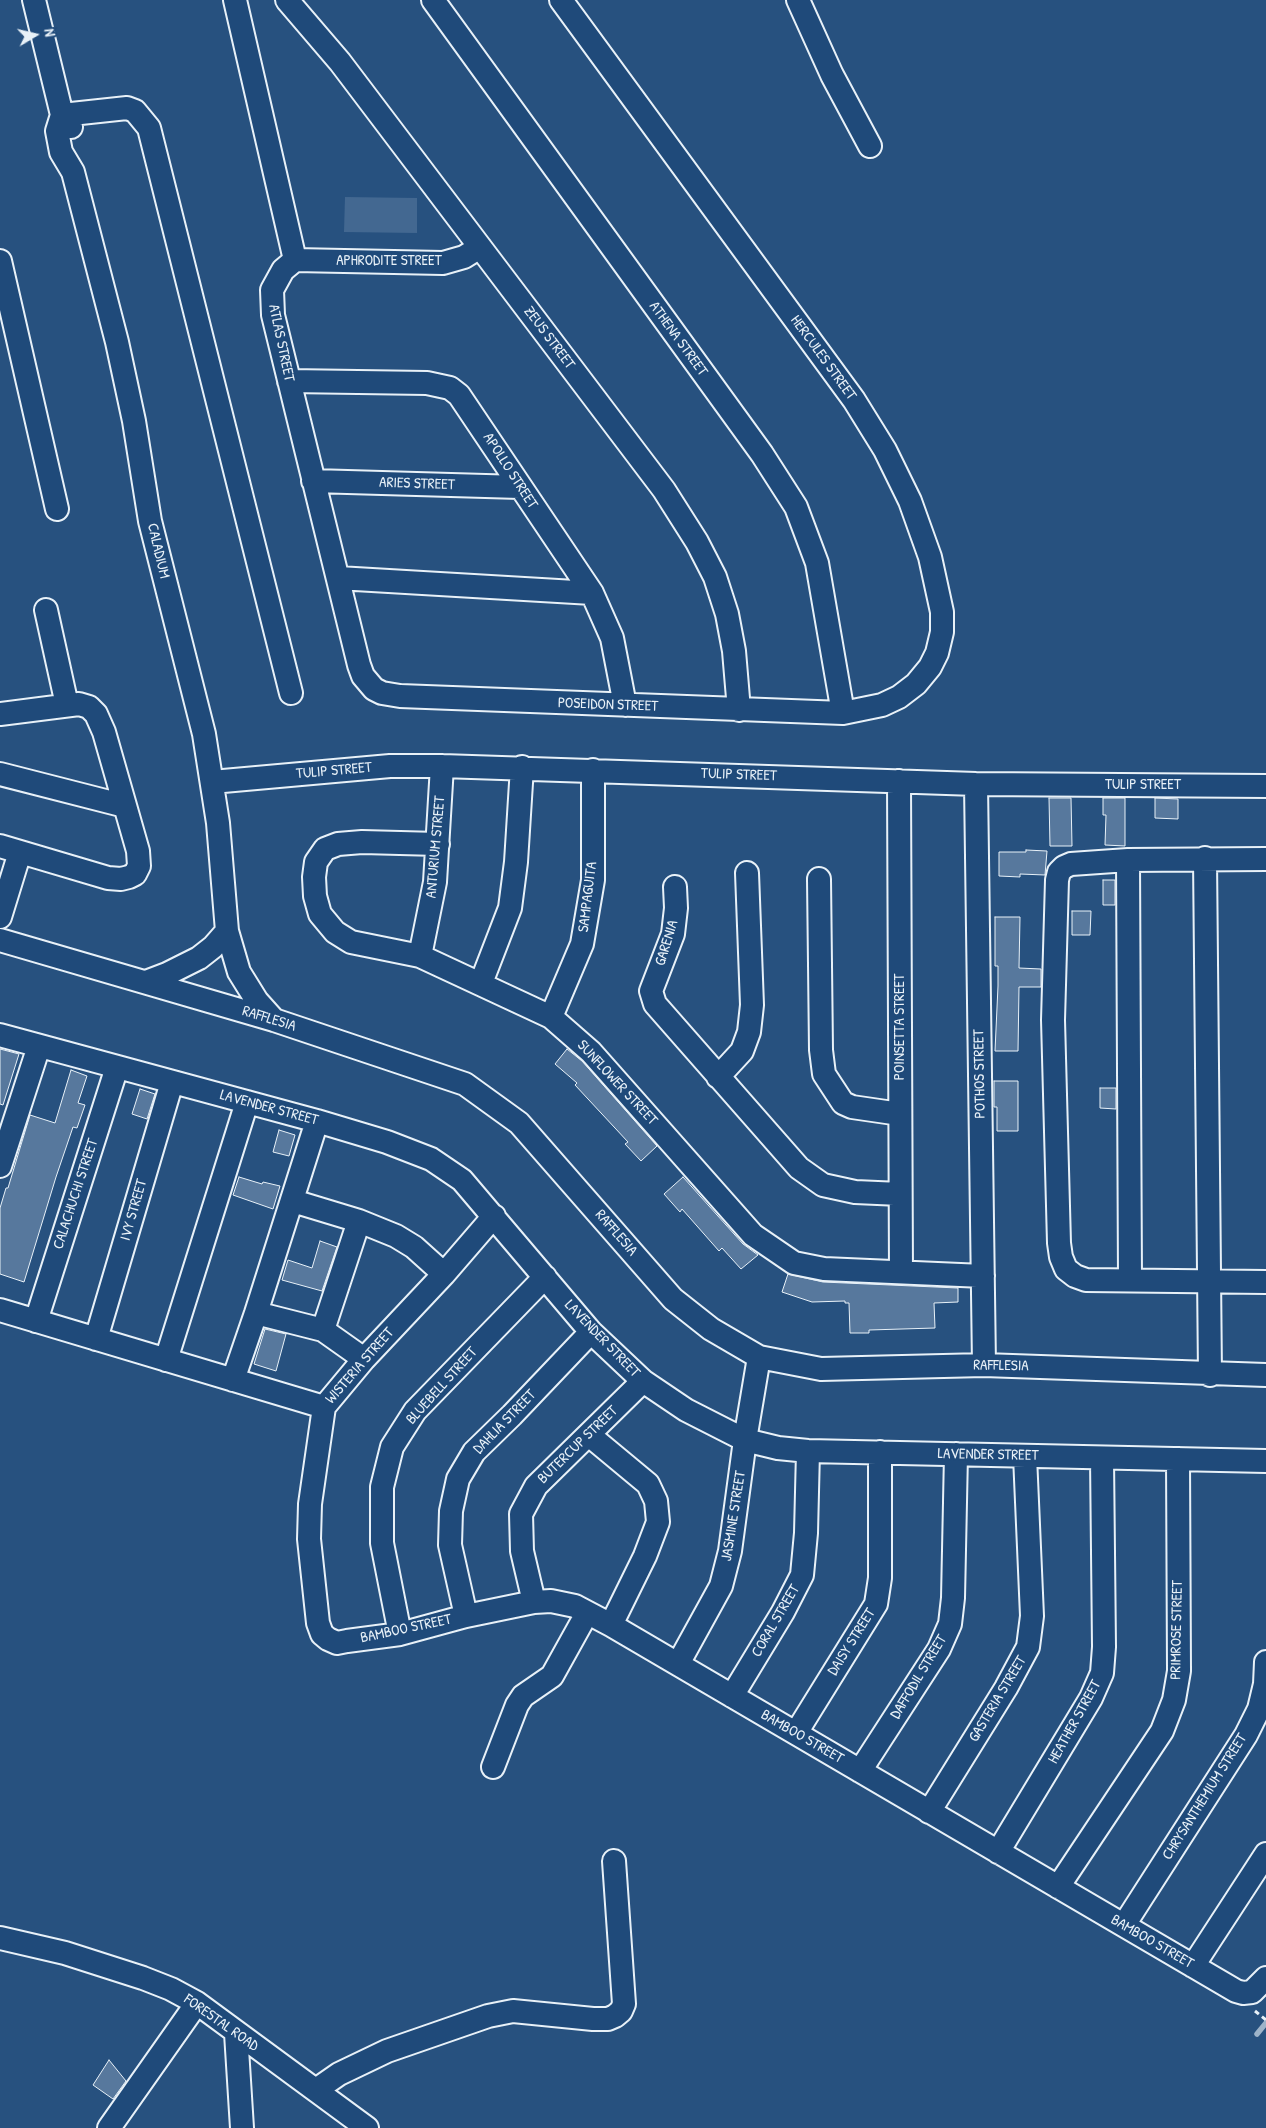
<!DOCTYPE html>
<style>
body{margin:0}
#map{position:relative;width:1266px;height:2128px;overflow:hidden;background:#27517f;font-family:"Patrick Hand",sans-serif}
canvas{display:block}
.north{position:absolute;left:10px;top:10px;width:50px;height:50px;-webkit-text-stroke:4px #1f4a7a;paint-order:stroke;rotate:81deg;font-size:14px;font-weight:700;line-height:20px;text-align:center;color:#e8f1f8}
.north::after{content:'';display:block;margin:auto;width:18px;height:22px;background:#e8f1f8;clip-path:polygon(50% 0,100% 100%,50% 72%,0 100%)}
</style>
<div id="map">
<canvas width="1266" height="2128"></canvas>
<div class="north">N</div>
</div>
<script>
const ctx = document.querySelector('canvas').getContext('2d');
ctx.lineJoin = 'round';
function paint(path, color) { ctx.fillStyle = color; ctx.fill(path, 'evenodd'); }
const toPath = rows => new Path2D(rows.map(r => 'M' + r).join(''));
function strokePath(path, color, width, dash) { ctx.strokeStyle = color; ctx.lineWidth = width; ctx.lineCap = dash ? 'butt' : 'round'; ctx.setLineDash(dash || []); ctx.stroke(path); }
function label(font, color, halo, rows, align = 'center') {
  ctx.font = font + ' "Patrick Hand",sans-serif'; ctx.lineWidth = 4; ctx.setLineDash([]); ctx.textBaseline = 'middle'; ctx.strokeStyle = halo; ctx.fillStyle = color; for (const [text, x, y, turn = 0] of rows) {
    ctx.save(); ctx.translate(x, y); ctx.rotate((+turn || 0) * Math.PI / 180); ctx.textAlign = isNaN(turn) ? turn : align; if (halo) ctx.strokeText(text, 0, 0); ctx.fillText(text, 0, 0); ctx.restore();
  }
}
const green = toPath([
 [345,197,417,198,417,233,344,232]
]);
const stream = toPath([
 [1257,2034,1266,2023]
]);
const building = toPath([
 [1049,798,1071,798,1072,846,1050,846,1049,798],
 [1103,798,1125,798,1125,846,1105,845,1106,815,1103,815,1103,798],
 [1155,798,1178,799,1178,819,1155,818,1155,798],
 [1026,850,1047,851,1045,875,1020,874,1020,877,999,876,999,852,1026,852,1026,850],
 [1103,880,1115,880,1115,905,1103,905,1103,880],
 [1072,911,1091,911,1090,935,1072,935,1072,911],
 [995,917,1020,917,1019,968,1041,969,1041,987,1019,987,1018,1051,995,1051,998,986,998,966,995,966,995,917],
 [0,1049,19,1054,3,1105,0,1104,0,1049],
 [567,1049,582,1061,657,1146,641,1161,625,1144,628,1142,575,1085,577,1083,555,1064,567,1049],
 [71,1070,87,1076,78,1103,85,1105,77,1128,73,1127,56,1177,24,1282,0,1274,0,1208,6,1188,8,1188,30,1115,55,1123,71,1070],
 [994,1081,1018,1081,1018,1131,997,1131,997,1107,994,1107,994,1081],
 [1100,1088,1116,1088,1116,1109,1100,1108,1100,1088],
 [140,1089,155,1094,147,1119,132,1114,140,1089],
 [279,1130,295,1135,289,1156,273,1152,279,1130],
 [239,1177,262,1184,263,1182,280,1186,273,1209,233,1195,239,1177],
 [683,1177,743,1244,758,1255,741,1269,722,1248,719,1251,682,1209,680,1212,664,1194,683,1177],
 [320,1241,337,1247,322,1291,282,1280,288,1260,312,1268,320,1241],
 [788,1274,823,1282,958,1288,958,1302,934,1303,935,1328,869,1330,869,1333,850,1333,849,1303,845,1303,845,1301,812,1302,782,1292,788,1274],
 [265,1329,286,1334,276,1371,254,1364,265,1329],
 [109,2060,126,2081,113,2099,93,2085,109,2060]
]);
const path = toPath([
 [1255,2011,1266,2020]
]);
const minor = toPath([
 [34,0,62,115,71,127],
 [235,0,295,260],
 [287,0,340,62,664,490,697,542,715,577,727,614,734,651,739,710],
 [433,0,762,454,796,507,817,563,843,713],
 [798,0,832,75,870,146],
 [62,115,57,131,61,152,73,172,117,342,134,421,150,521,204,734,218,823,227,931,239,972,257,1001,274,1020],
 [62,115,127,108,135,111,149,128,291,693],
 [295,260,283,270,272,290,273,315,359,665,363,676,374,689,382,693,400,696,843,713,882,705,899,697,916,684,930,667,937,653,942,632,942,612,930,557,910,501,885,450,854,400,561,0],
 [295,260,443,263,464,257,480,247],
 [0,261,57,509],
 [289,381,427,383,450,388,459,395,592,593,612,638,625,705],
 [313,481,520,487],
 [338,578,592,593],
 [46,610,67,705],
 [0,714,79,704,89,707,96,714,104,732,138,851,139,866,135,874,129,877,121,879,108,878,0,846],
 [0,774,125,806],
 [899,781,901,1272],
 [212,782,390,766,442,766,976,784,1266,786],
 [976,784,984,1365],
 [438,844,362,842,338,844,325,849,316,862,314,877,315,896,320,914,335,932,351,942,420,956,551,1017,591,1052,753,1235,794,1263,824,1269,983,1276],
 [1205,858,1210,1375],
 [1266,859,1128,860,1071,864,1064,867,1059,872,1057,880,1053,1020,1059,1243,1061,1257,1066,1269,1075,1276,1086,1280,1266,1282],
 [1128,860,1130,1280],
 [819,879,821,1050,824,1074,843,1103,852,1107,900,1114],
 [675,887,676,908,673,934,651,991,655,1004,799,1168,823,1185,855,1192,900,1194],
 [0,917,20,852],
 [0,940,274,1020,465,1084,519,1123,673,1299,711,1329,759,1357,821,1369,984,1365,1266,1375],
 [420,956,435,882,442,766],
 [146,982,167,974,199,958,213,947,227,931],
 [481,983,510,908,516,862,522,767],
 [551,1017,582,944,593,880,593,770],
 [0,1035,317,1121,387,1142,431,1159,462,1180,591,1332,643,1381,686,1410,745,1440,778,1448,808,1451,1266,1461],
 [718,1077,742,1051,749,1032,752,1005,747,873],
 [0,1166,39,1046],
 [293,1201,359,1221,396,1236,414,1247,444,1274],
 [494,1216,444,1274,364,1359,324,1407,310,1504,309,1539,318,1623,322,1634,328,1639,337,1643,347,1641,400,1634,466,1616,534,1602,551,1601,575,1606,611,1625,1236,1991,1243,1993,1252,1992,1266,1978],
 [0,1310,324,1407],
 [256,1313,323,1330,364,1359],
 [36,1321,117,1067],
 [323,1330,359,1221],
 [96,1339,172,1082],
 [166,1360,247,1102],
 [233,1380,256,1313,317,1121],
 [589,1435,648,1484,656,1501,658,1522,645,1556,611,1625],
 [534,1602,522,1551,521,1514,536,1486,643,1381],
 [466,1616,450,1545,451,1511,458,1479,474,1452,512,1415,591,1332],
 [400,1634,382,1543,382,1487,392,1447,415,1411,545,1277],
 [678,1664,721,1586,730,1551,745,1440,759,1357],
 [732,1696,783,1612,802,1575,806,1533,808,1451],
 [796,1733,876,1604,880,1578,880,1452],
 [493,1767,517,1705,523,1696,552,1676,587,1613],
 [860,1771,939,1649,950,1624,953,1598,956,1454],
 [929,1812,1006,1688,1028,1647,1032,1616,1025,1456],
 [998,1852,1091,1698,1102,1673,1104,1647,1102,1458],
 [1058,1887,1162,1731,1174,1700,1179,1671,1178,1459],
 [1124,1925,1246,1735,1259,1709,1265,1684,1266,1662],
 [0,1938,65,1953,143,1978,171,1989,197,2003,367,2128],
 [1193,1966,1266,1854],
 [236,2033,242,2128],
 [316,2090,339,2074,387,2051,488,2016,513,2011,593,2019,608,2019,615,2016,621,2011,624,2004,614,1861],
 [109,2128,197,2003]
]);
const streetNames = [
 ["APHRODITE STREET",389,261],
 ["ZEUS STREET",549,338,53],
 ["ATHENA STREET",678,339,54],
 ["ATLAS STREET",281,343,78],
 ["HERCULES STREET",823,358,54],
 ["APOLLO STREET",510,471,57],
 ["ARIES STREET",417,484,2],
 ["CALADIUM",158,551,77],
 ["POSEIDON STREET",608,705,2],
 ["TULIP STREET",334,771,-5],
 ["TULIP STREET",739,775,2],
 ["TULIP STREET",1143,785],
 ["ANTURIUM STREET",436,847,-85],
 ["SAMPAGUITA",588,897,-83],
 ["GARENIA",667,943,-73],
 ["RAFFLESIA",269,1019,17],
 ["POINSETTA STREET",900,1027,-90],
 ["POTHOS STREET",980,1074,-91],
 ["SUNFLOWER STREET",617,1083,47],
 ["LAVENDER STREET",269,1108,15],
 ["CALACHUCHI STREET",76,1194,-72],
 ["IVY STREET",134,1210,-74],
 ["RAFFLESIA",616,1233,49],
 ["LAVENDER STREET",602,1339,46],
 ["WISTERIA STREET",360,1366,-49],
 ["RAFFLESIA",1001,1366,1],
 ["BLUEBELL STREET",442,1386,-48],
 ["DAHLIA STREET",505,1422,-46],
 ["BUTERCUP STREET",578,1445,-44],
 ["LAVENDER STREET",988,1455,1],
 ["JASMINE STREET",734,1516,-81],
 ["CORAL STREET",776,1621,-60],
 ["BAMBOO STREET",406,1629,-12],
 ["PRIMROSE STREET",1177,1630,-89],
 ["DAISY STREET",852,1642,-58],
 ["DAFFODIL STREET",919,1677,-59],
 ["GASTERIA STREET",998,1699,-59],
 ["HEATHER STREET",1075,1722,-61],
 ["BAMBOO STREET",802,1737,30],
 ["CHRYSANTHEMIUM STREET",1205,1797,-58],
 ["BAMBOO STREET",1152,1942,30],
 ["FORESTAL ROAD",221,2023,35]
];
paint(green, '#436891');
strokePath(stream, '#9db3c9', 5.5);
paint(building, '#57789d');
strokePath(building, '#e8f1f8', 1);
strokePath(minor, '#e8f1f8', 26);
strokePath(path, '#e8f1f8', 3, [5, 4]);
strokePath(minor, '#1f4a7a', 22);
label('15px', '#e8f1f8', '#1f4a7a', streetNames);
</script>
